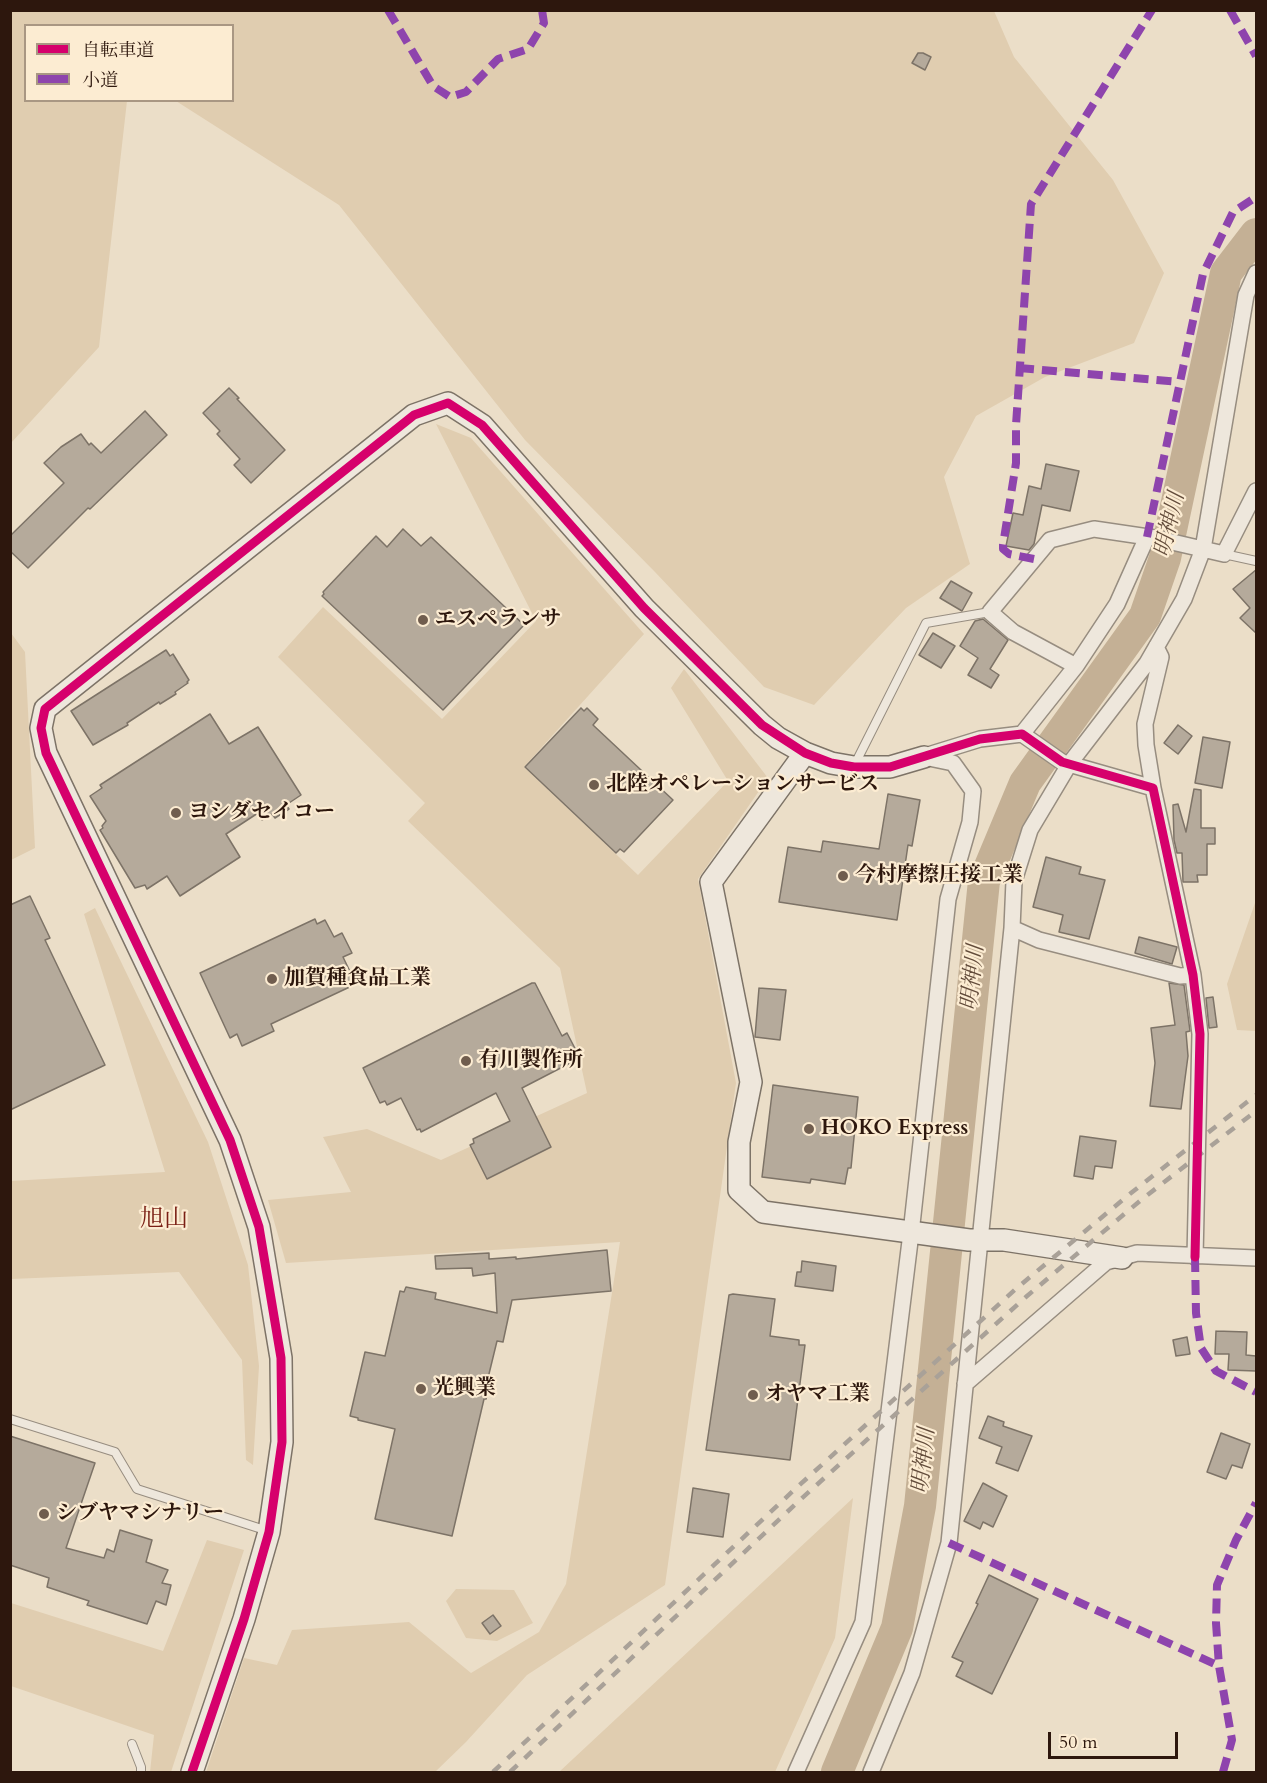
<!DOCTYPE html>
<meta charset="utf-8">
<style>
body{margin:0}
#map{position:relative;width:1267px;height:1783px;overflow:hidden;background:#ebdec8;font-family:Cardo,"Noto Serif JP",serif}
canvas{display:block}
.frame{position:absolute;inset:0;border:12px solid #2d170d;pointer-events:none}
.legend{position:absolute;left:24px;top:24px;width:210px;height:78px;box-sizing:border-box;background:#fcecd2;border:2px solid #a99783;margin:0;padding:8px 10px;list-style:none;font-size:18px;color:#2d170d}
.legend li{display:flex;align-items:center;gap:12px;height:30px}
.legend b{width:30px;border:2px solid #a99783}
.scale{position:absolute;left:1048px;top:1732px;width:130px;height:27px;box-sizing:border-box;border:3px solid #2d170d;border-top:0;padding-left:8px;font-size:18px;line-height:21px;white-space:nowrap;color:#2d170d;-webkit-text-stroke:4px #fcecd2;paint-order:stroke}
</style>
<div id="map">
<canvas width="1267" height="1783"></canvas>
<div class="frame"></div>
<ul class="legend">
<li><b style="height:8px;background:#d6006c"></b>自転車道</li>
<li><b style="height:8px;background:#8e44ad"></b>小道</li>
</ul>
<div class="scale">50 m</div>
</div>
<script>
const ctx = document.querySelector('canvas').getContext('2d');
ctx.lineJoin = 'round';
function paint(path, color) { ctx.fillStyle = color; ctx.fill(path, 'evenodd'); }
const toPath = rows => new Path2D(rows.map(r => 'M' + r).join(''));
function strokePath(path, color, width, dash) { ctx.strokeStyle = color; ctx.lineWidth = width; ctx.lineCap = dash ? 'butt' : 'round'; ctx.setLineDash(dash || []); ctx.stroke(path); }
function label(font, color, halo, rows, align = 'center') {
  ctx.font = font + ' Cardo,"Noto Serif JP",serif'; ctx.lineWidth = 4.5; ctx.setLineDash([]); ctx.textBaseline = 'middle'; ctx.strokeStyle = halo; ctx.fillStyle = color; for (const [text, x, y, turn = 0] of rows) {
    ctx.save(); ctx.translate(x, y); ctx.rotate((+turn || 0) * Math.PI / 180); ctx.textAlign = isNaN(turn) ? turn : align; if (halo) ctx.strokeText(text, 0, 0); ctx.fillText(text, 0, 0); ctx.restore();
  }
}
const green = toPath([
 [10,11,994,11,1014,57,1113,180,1164,273,1134,343,1045,377,976,416,944,477,970,564,906,608,814,705,764,687,655,572,525,440,339,205,176,101,232,100,232,26,26,26,26,100,127,101,99,347,11,443],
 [436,424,471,438,644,634,524,767,638,875,728,781,671,688,684,669,768,778,698,879,736,1083,665,1585,527,1675,466,1742,435,1772,206,1772,244,1658,277,1665,292,1630,409,1622,471,1673,539,1632,566,1584,620,1242,286,1263,268,1200,351,1192,323,1137,367,1129,441,1160,587,1093,560,968,408,821,425,803,278,657,323,607,442,719,536,621],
 [11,633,25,652,35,848,11,860],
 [1256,900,1256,1031,1237,1030,1227,984],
 [95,908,208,1142,248,1265,259,1366,253,1465,246,1460,242,1360,179,1272,11,1279,11,1181,165,1172,84,914],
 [853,1498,835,1638,775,1772,559,1772],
 [207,1540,244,1550,171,1772,150,1772,154,1735,11,1686,11,1603,163,1651],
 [456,1589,514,1590,533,1623,497,1641,466,1638,446,1601]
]);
const river = toPath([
 [837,1772,897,1628,920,1506,984,881,1025,783,1145,616,1165,558,1226,273,1256,234]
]);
const building = toPath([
 [918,53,923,53,931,57,925,70,912,63,918,53],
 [229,388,239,398,237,399,285,450,251,483,234,465,240,459,217,434,220,431,203,413,229,388],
 [145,411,167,435,90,509,88,508,28,568,10,551,10,536,64,483,44,463,61,447,81,434,89,445,91,443,101,453,145,411],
 [1046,464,1079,471,1070,511,1042,505,1034,544,1029,550,1006,546,1013,513,1023,515,1029,486,1041,489,1046,464],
 [403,529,421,546,431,537,524,625,443,710,322,596,324,594,323,592,376,536,387,547,403,529],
 [1257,569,1257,634,1240,618,1250,608,1233,589,1257,569],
 [951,581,972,593,962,611,940,598,951,581],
 [983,619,1008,640,990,669,999,675,991,688,968,675,978,658,960,646,975,621,983,619],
 [933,633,955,646,941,668,919,655,933,633],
 [166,650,170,656,173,654,189,680,187,682,188,683,175,692,176,694,160,704,159,702,127,723,128,725,93,745,71,711,166,650],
 [581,708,584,711,587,708,598,719,593,725,673,800,624,852,620,849,616,853,525,767,581,708],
 [210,714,229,744,258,727,301,795,286,805,289,809,275,818,272,814,262,820,258,813,226,834,240,857,180,896,167,876,147,889,145,885,135,888,100,830,103,828,102,826,106,821,90,796,102,788,100,785,210,714],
 [1178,725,1192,736,1178,754,1164,743,1178,725],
 [1203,737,1230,742,1222,788,1195,783,1203,737],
 [1194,789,1201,790,1201,828,1215,828,1215,844,1207,844,1207,875,1197,875,1198,882,1183,882,1182,853,1177,853,1174,840,1173,805,1178,804,1186,832,1194,789],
 [888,794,920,800,912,846,908,845,897,920,779,902,788,847,821,852,823,841,879,849,888,794],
 [1046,857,1081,867,1079,874,1105,880,1089,939,1059,932,1063,915,1033,907,1046,857],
 [30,896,50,938,45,940,105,1065,10,1110,10,905,30,896],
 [315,919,317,924,325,920,334,937,342,933,352,953,343,957,356,984,271,1024,274,1031,242,1046,237,1034,230,1038,200,973,315,919],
 [1139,937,1177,947,1172,964,1135,953,1139,937],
 [532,983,535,983,562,1036,567,1033,580,1058,522,1088,551,1147,487,1179,470,1145,474,1143,473,1139,510,1121,496,1093,421,1132,420,1129,417,1130,401,1098,387,1105,385,1101,380,1103,363,1068,532,983],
 [1169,983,1184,985,1190,1031,1186,1032,1188,1056,1181,1109,1150,1106,1155,1063,1151,1028,1175,1025,1169,983],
 [759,988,786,990,780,1040,755,1037,759,988],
 [1213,997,1217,1027,1209,1028,1206,998,1213,997],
 [773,1085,858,1097,851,1168,848,1168,845,1184,811,1179,810,1183,762,1177,773,1085],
 [1080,1136,1116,1141,1112,1168,1095,1166,1093,1179,1074,1176,1080,1136],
 [607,1250,611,1291,512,1300,503,1342,497,1341,488,1378,491,1378,486,1399,484,1399,452,1536,375,1519,395,1429,358,1420,358,1418,350,1416,365,1352,385,1356,400,1291,404,1292,406,1287,436,1293,435,1299,497,1313,495,1273,473,1276,472,1268,436,1269,435,1256,489,1253,489,1259,516,1257,516,1259,607,1250],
 [802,1261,836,1266,833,1291,795,1286,797,1272,801,1272,802,1261],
 [733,1294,775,1299,770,1336,799,1340,799,1345,805,1345,790,1460,706,1450,729,1295,733,1294],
 [1216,1331,1247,1332,1246,1355,1256,1356,1256,1371,1228,1370,1229,1354,1215,1354,1216,1331],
 [1187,1337,1190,1354,1176,1356,1173,1340,1187,1337],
 [988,1416,1004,1422,1003,1426,1032,1436,1018,1471,996,1463,1002,1447,979,1438,988,1416],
 [1221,1433,1250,1444,1242,1468,1232,1465,1226,1479,1207,1472,1221,1433],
 [10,1436,95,1463,66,1548,104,1558,107,1549,114,1552,120,1530,152,1540,146,1562,168,1570,162,1583,171,1585,166,1605,156,1601,147,1624,87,1605,89,1601,47,1587,49,1578,10,1565,10,1436],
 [983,1483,1007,1496,993,1527,983,1522,980,1529,964,1521,983,1483],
 [693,1488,729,1494,723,1537,687,1532,693,1488],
 [989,1575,1038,1599,992,1694,956,1676,963,1662,952,1657,978,1604,976,1603,989,1575],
 [493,1615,501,1626,490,1634,482,1623,493,1615]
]);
const lane = toPath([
 [1224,554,1256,561],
 [855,764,926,623,990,612],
 [10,1419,115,1452,137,1489,268,1531],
 [132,1744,141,1767,141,1772]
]);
const street = toPath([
 [1076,666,1013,632,990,612,1050,540,1094,529,1155,538,1224,554,1256,491],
 [1022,734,1076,666,1117,604,1147,537],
 [925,756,980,739,1022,734,1062,762,1153,788,1193,975,1200,1034,1195,1257],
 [1153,788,1146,745,1145,724,1161,657,1156,647],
 [1012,928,1039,940,1180,976,1193,975],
 [965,1384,1106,1262,1137,1253,1256,1258],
 [796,1772,863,1622,911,1233,948,899,970,822,973,791,953,763,924,757],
 [871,1772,912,1673,949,1543,1012,928,1014,881,1030,830,1070,763,1147,663,1184,599,1203,549,1246,295,1256,273]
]);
const secondary = toPath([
 [805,753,711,882,751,1082,739,1142,739,1190,763,1212,969,1240,1004,1240,1122,1258],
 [192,1772,244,1619,269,1532,282,1442,281,1358,259,1227,230,1140,46,753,41,728,45,709,414,415,448,403,482,425,644,608,762,725,778,738,805,753,831,763,854,767,890,767,924,757]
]);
const rail = toPath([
 [493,1772,794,1490,1018,1287,1131,1193,1256,1095],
 [510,1772,801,1499,1027,1296,1141,1200,1256,1111]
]);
const quiet = toPath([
 [388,10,433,86,450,97,466,92,498,59,528,49,544,23,542,10],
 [1230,10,1256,56],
 [1019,368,1179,382],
 [1147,537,1203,274,1233,212,1256,197],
 [1034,559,1009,554,1003,549,1003,545,1016,463,1016,425,1031,204,1152,10],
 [1195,1257,1196,1313,1201,1348,1216,1371,1256,1392],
 [949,1543,1219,1666],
 [1223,1772,1232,1740,1219,1666,1216,1623,1217,1585,1236,1540,1256,1503]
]);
const cycleway = toPath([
 [192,1772,244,1619,269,1532,282,1442,281,1358,259,1227,230,1140,46,753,41,728,45,709,414,415,448,403,482,425,644,608,762,725,805,753,831,763,854,767,890,767,980,739,1022,734,1062,762,1153,788,1193,975,1200,1034,1195,1257]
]);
const markers = [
 [423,620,6,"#705d4e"],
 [594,785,6,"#705d4e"],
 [176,813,6,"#705d4e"],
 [843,876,6,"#705d4e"],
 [272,979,6,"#705d4e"],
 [466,1061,6,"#705d4e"],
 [809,1129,6,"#705d4e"],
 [421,1389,6,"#705d4e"],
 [753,1395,6,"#705d4e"],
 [44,1514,6,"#705d4e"]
];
const poiNames = [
 ["エスペランサ",435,620],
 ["北陸オペレーションサービス",606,785],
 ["ヨシダセイコー",188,813],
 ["今村摩擦圧接工業",855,876],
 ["加賀種食品工業",284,979],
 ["有川製作所",478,1061],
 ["HOKO Express",821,1129],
 ["光興業",433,1389],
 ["オヤマ工業",765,1395],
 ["シブヤマシナリー",56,1514]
];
const waterNames = [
 ["明神川",1171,525,-77],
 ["明神川",974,978,-84],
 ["明神川",925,1461,-84]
];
const quarterNames = [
 ["旭山",164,1220]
];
paint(green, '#e0cdb0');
strokePath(river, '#c4b095', 32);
paint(building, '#b5aa9b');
strokePath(building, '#7d7367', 1.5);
strokePath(lane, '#978d80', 10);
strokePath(street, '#978d80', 18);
strokePath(secondary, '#7d7367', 24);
strokePath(lane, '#eee7dc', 8);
strokePath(street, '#eee7dc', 15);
strokePath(secondary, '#eee7dc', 21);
strokePath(rail, '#a9a198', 4.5, [10, 10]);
strokePath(quiet, '#8e44ad', 8, [15, 8]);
strokePath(cycleway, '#d6006c', 9);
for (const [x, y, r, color] of markers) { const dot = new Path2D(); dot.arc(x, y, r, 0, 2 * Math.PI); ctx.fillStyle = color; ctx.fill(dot); strokePath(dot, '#fcecd2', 2); }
label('bold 21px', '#2d170d', '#fcecd2', poiNames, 'left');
label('italic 22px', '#634c3b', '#fcecd2', waterNames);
label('24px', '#7a1f14', '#fcecd2', quarterNames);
</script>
